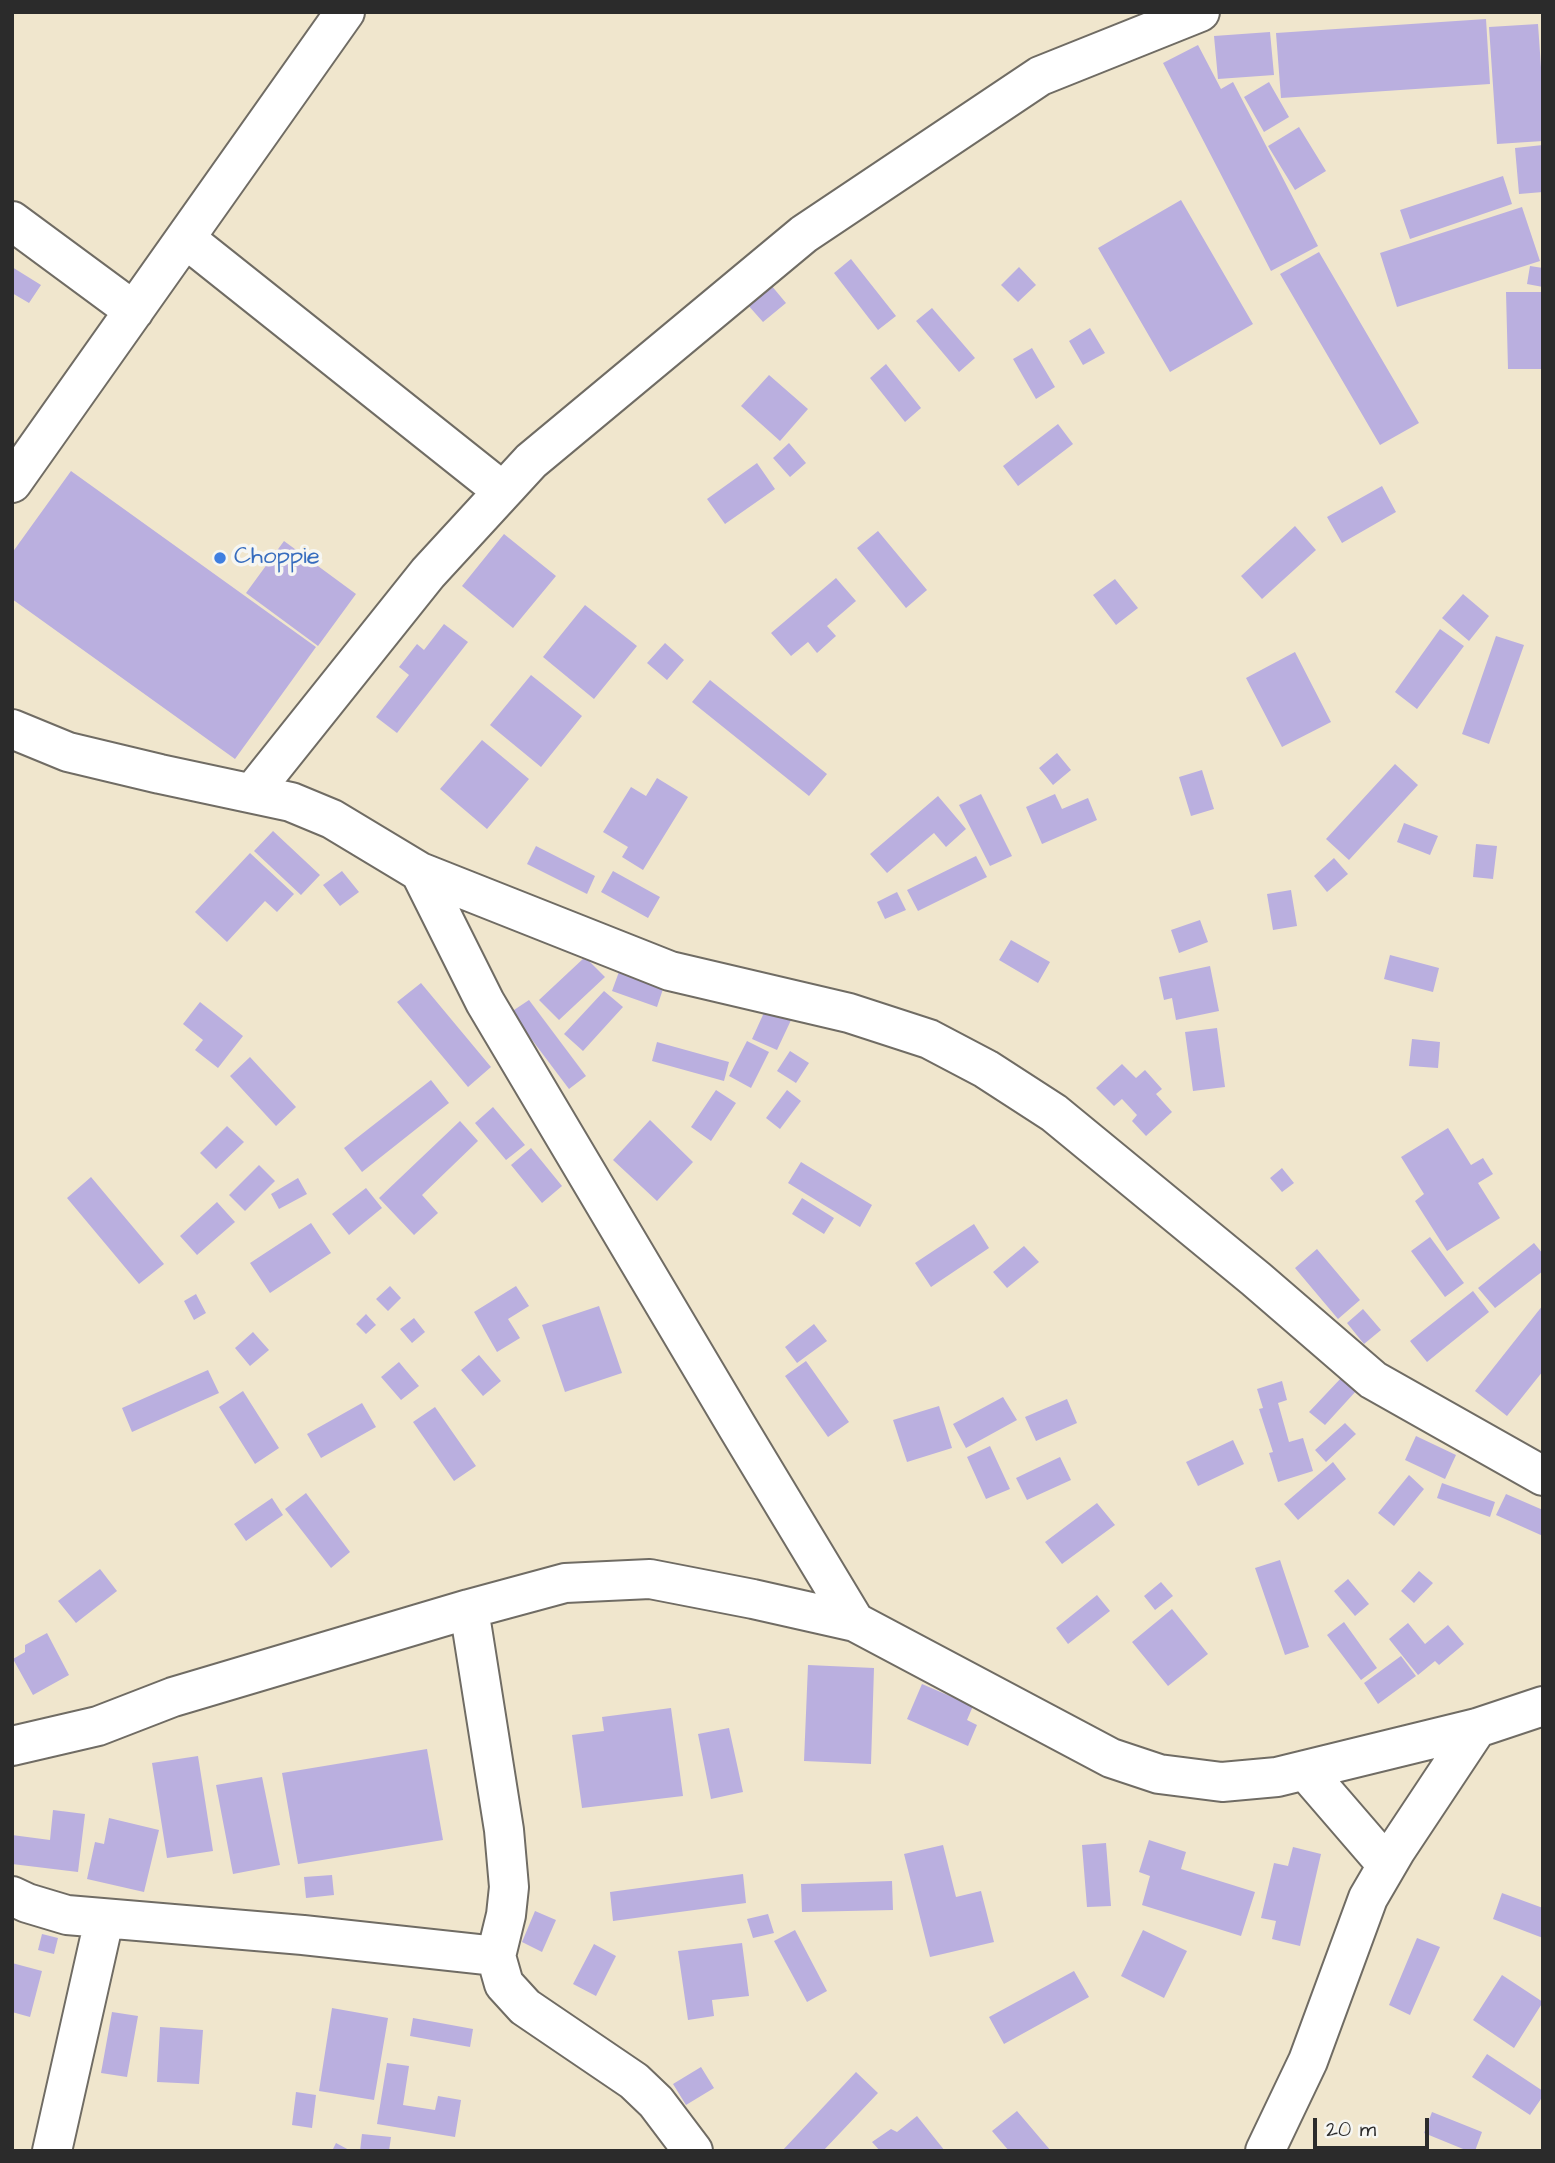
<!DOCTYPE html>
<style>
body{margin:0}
#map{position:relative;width:1555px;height:2163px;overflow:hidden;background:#f0e6cd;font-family:"Architects Daughter",sans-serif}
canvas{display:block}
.frame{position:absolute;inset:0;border:14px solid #2b2b2b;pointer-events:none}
.scale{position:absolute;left:1313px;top:2118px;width:116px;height:32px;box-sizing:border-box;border:4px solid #2b2b2b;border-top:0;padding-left:9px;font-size:21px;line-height:24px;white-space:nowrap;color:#2b2b2b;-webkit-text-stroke:5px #f6f6f2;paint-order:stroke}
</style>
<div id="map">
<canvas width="1555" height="2163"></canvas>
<div class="frame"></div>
<div class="scale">20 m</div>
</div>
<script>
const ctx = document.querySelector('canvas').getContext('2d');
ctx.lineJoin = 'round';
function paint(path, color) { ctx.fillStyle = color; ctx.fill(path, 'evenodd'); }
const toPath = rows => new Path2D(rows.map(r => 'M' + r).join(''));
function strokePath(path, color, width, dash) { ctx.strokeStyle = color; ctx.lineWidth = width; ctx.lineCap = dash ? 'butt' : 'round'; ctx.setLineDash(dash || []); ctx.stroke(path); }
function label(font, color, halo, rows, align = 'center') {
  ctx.font = font + ' "Architects Daughter",sans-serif'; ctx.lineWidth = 7; ctx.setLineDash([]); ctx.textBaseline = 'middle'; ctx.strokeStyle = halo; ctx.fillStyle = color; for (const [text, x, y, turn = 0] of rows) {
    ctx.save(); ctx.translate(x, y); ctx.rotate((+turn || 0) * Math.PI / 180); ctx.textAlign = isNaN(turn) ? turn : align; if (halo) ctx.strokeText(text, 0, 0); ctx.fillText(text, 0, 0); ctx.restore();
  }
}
const building = toPath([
 [1486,19,1490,84,1281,98,1276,33],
 [1538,24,1543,96,1543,141,1497,144,1489,27],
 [1270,32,1274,75,1218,79,1214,36],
 [1198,45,1221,89,1233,82,1318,246,1271,271,1163,63],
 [1269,82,1289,117,1264,132,1244,97],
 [1299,127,1326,171,1295,190,1268,146],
 [1543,145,1543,192,1519,194,1515,148],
 [1503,176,1512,204,1410,239,1400,210],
 [1181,200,1253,324,1170,372,1098,248],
 [1522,207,1540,261,1397,307,1380,253],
 [1319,252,1419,423,1380,445,1280,274],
 [851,259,896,316,878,330,834,273],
 [1530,266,1543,268,1543,287,1527,284],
 [12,267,41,285,29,303,12,293],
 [1019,267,1036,285,1018,302,1001,285],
 [771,285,786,303,763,322,747,304],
 [1506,292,1543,292,1543,369,1508,369],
 [932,308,975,358,959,372,916,321],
 [1090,328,1105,353,1083,365,1069,341],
 [1032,348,1055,387,1036,399,1013,359],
 [886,364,921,408,905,422,870,378],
 [769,375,808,409,780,441,741,406],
 [1058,424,1073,444,1018,486,1003,466],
 [789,443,806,463,790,477,773,458],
 [757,463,775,489,725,524,707,499],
 [71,471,316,647,235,759,12,599,12,553],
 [1382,486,1396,512,1342,543,1327,517],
 [1295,526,1316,550,1262,599,1241,576],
 [878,531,927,590,906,608,857,548],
 [504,534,556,576,513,628,462,586],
 [284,541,356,594,318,646,246,593],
 [836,578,856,601,827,626,836,636,817,653,808,642,791,656,771,633],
 [1115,579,1138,608,1116,625,1093,595],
 [1463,594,1489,616,1469,641,1442,618],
 [585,605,637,646,594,699,543,657],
 [444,624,468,642,397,733,376,717,409,675,399,667,417,644,424,650],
 [1440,629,1464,646,1417,709,1395,692],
 [1496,636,1524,645,1489,744,1462,734],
 [665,643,684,660,667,680,647,663],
 [1295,652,1331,722,1282,747,1246,678],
 [531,675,582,716,541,767,490,725],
 [710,680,827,774,809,796,692,702],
 [482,740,529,779,487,829,440,789],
 [1057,753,1071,770,1053,785,1039,768],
 [1395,764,1418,785,1349,860,1326,839],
 [1202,770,1214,809,1191,816,1179,777],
 [657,778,688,797,643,870,622,857,628,847,603,832,631,787,646,796],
 [981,794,1012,856,990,866,959,805],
 [1055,794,1062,809,1088,798,1097,820,1042,844,1026,807],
 [938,796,966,829,946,847,934,833,887,873,870,854],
 [1404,823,1438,836,1430,855,1397,842],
 [273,831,320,875,301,895,254,851],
 [1476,844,1497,846,1493,879,1473,877],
 [536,846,595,876,587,894,527,864],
 [250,853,294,894,277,912,265,901,227,942,195,912],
 [976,856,987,877,918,911,907,890],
 [1334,858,1348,874,1327,892,1314,876],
 [342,871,359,892,340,906,323,885],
 [613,871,660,897,648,918,601,892],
 [1291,890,1297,926,1273,930,1267,894],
 [897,892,906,910,885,919,877,902],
 [1200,920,1208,942,1179,953,1171,930],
 [1011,940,1050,962,1038,983,999,960],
 [1390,955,1439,968,1433,992,1384,979],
 [585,957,605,977,559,1020,539,1000],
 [1210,966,1219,1011,1176,1020,1172,998,1164,1000,1159,977],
 [620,969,664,986,657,1007,612,991],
 [421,983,491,1067,468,1087,397,1002],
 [604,991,623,1007,583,1051,564,1034],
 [529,1000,586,1076,569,1089,511,1012],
 [200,1002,243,1036,218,1068,195,1050,203,1040,183,1024],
 [767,1006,792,1018,777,1050,752,1039],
 [1217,1028,1225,1087,1193,1091,1185,1032],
 [1412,1039,1440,1042,1438,1068,1409,1066],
 [747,1041,769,1052,751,1088,729,1076],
 [657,1042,729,1062,724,1081,652,1061],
 [790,1051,809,1063,796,1083,777,1071],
 [250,1057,296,1107,276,1126,230,1076],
 [1122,1064,1136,1078,1145,1070,1162,1089,1156,1094,1172,1112,1146,1136,1132,1121,1137,1115,1122,1099,1114,1106,1096,1088],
 [431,1080,449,1103,362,1172,344,1148],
 [716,1090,736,1103,711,1141,691,1127],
 [787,1090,801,1101,780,1129,766,1118],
 [493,1107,525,1145,506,1160,475,1123],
 [650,1120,693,1162,657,1201,613,1160],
 [460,1121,478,1141,422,1195,438,1213,414,1235,379,1198],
 [227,1126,244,1142,216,1169,200,1153],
 [1448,1128,1471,1165,1483,1158,1493,1174,1478,1183,1500,1218,1447,1251,1415,1201,1424,1194,1401,1157],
 [531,1148,562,1186,542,1203,511,1165],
 [801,1162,872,1205,860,1227,788,1183],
 [259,1165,275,1181,245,1211,229,1195],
 [1282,1168,1294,1183,1282,1192,1270,1178],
 [91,1177,164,1264,139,1284,67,1198],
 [298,1178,307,1194,279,1209,271,1194],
 [366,1188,382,1208,349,1235,332,1214],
 [802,1198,834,1218,824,1234,792,1214],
 [217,1202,235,1222,197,1255,180,1236],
 [311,1223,331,1253,270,1293,250,1263],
 [974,1224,989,1248,931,1287,915,1263],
 [1430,1237,1464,1283,1445,1297,1411,1251],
 [1534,1243,1543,1254,1543,1271,1495,1308,1478,1288],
 [1024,1246,1039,1262,1007,1288,993,1272],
 [1317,1249,1360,1300,1338,1319,1295,1268],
 [390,1286,401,1298,388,1311,376,1299],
 [516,1286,529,1306,508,1319,520,1338,497,1352,474,1312],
 [1473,1291,1489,1312,1427,1362,1410,1341],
 [196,1294,206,1313,194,1320,184,1301],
 [1543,1305,1543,1371,1507,1416,1475,1391],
 [599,1306,622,1373,565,1392,542,1325],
 [1363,1309,1381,1330,1364,1344,1347,1323],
 [366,1314,376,1325,366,1334,356,1324],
 [414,1318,425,1332,412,1343,400,1329],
 [814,1324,827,1341,797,1363,785,1347],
 [253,1332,269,1350,250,1366,235,1348],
 [479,1355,501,1381,483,1396,461,1370],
 [806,1361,849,1422,828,1437,785,1376],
 [399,1362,419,1386,401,1400,381,1377],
 [208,1370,219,1393,132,1432,122,1408],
 [1342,1377,1357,1390,1325,1425,1309,1412],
 [1282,1381,1287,1400,1278,1403,1289,1442,1303,1438,1313,1471,1278,1482,1269,1453,1273,1452,1259,1409,1263,1408,1257,1389],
 [243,1391,279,1448,255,1464,219,1407],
 [1003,1397,1017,1420,966,1448,953,1424],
 [1067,1399,1077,1423,1036,1441,1025,1417],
 [362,1403,376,1427,321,1458,307,1434],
 [939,1406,952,1448,907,1462,893,1420],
 [435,1407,476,1466,454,1481,413,1422],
 [1345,1423,1356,1434,1326,1462,1315,1450],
 [1416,1436,1456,1455,1445,1479,1405,1460],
 [1233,1440,1244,1464,1198,1486,1186,1462],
 [990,1446,1010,1489,986,1499,967,1457],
 [1060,1457,1071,1480,1027,1500,1016,1478],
 [1333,1462,1346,1479,1298,1520,1284,1504],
 [1409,1475,1424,1489,1394,1526,1378,1513],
 [1442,1483,1495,1502,1490,1517,1437,1498],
 [306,1493,350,1552,331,1568,285,1509],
 [1506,1494,1543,1510,1543,1536,1496,1515],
 [272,1498,283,1515,246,1541,234,1524],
 [1097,1503,1115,1525,1062,1564,1045,1542],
 [1280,1560,1309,1647,1285,1655,1255,1568],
 [100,1569,117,1591,76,1623,58,1601],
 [1419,1571,1433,1583,1414,1603,1401,1591],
 [1348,1579,1369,1604,1355,1616,1334,1591],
 [1161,1582,1173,1596,1155,1610,1144,1596],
 [1097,1595,1110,1611,1068,1644,1056,1628],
 [1172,1609,1208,1654,1168,1686,1132,1642],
 [1344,1622,1377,1668,1361,1680,1327,1635],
 [1408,1623,1425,1644,1448,1625,1464,1644,1439,1665,1435,1661,1418,1675,1389,1639],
 [47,1633,69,1675,33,1695,13,1659,25,1652,25,1645],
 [1401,1656,1416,1676,1378,1704,1364,1683],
 [808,1665,874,1668,871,1764,804,1761],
 [922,1684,973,1706,967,1720,977,1725,968,1746,907,1719],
 [671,1708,683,1796,582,1808,572,1735,604,1731,602,1717],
 [729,1728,743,1792,711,1799,698,1734],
 [427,1749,443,1840,298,1864,282,1773],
 [198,1756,213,1851,167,1858,152,1763],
 [262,1777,280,1865,233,1874,216,1785],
 [53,1810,85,1814,78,1872,12,1864,12,1835,50,1840],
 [109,1818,159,1830,144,1892,87,1879,95,1842,104,1844],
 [1149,1840,1186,1852,1181,1869,1255,1892,1241,1936,1142,1905,1150,1876,1139,1872],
 [1106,1843,1111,1906,1087,1907,1082,1845],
 [943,1845,956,1897,981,1891,994,1942,930,1957,904,1854],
 [1293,1847,1321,1854,1300,1946,1272,1939,1276,1921,1261,1918,1274,1863,1288,1866],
 [743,1874,746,1903,613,1921,610,1892],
 [332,1875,334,1895,306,1898,304,1877],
 [892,1881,893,1910,802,1912,801,1884],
 [1502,1893,1543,1908,1543,1938,1493,1919],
 [535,1911,556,1920,542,1952,522,1942],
 [768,1914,774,1933,753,1938,747,1919],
 [795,1930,827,1991,807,2002,774,1941],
 [1143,1930,1187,1951,1164,1998,1121,1976],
 [42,1934,58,1938,54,1954,38,1950],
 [1417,1938,1440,1947,1410,2015,1389,2005],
 [742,1943,749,1996,712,2000,714,2016,688,2020,678,1951],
 [594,1944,616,1956,596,1996,573,1984],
 [12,1963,42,1971,30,2017,12,2012],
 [1074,1971,1089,1997,1004,2044,989,2017],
 [1502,1975,1543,2002,1514,2048,1473,2020],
 [332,2008,388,2018,374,2100,319,2091],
 [112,2012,138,2016,127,2077,101,2073],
 [413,2018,473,2029,470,2047,410,2036],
 [160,2027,203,2030,199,2084,157,2082],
 [1487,2054,1543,2091,1543,2096,1530,2115,1472,2077],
 [387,2063,409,2066,403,2105,435,2110,438,2096,461,2100,455,2137,377,2124],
 [701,2067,714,2088,686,2105,673,2084],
 [856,2072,878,2093,823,2151,782,2151],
 [296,2092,316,2095,312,2128,292,2125],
 [1017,2111,1051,2151,1009,2151,992,2131],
 [1432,2112,1482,2132,1475,2151,1468,2151,1424,2133],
 [917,2116,945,2151,880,2151,872,2142,891,2129,897,2132],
 [362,2134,391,2137,389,2151,360,2151],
 [336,2143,351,2151,332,2151]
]);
const street = toPath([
 [12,221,134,311],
 [186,239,490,481],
 [12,483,345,12],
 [12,729,68,752,160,774,291,802,332,819,420,872,670,971,849,1013,929,1039,986,1069,1054,1113,1256,1279,1373,1380,1543,1476],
 [253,792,428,573,531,461,804,234,1040,76,1200,12],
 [420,872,485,1002,738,1428,855,1622],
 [469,1609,504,1830,509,1887,506,1915,496,1956,504,1984,525,2007,634,2081,656,2102,693,2151],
 [12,1746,98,1726,173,1697,469,1609,565,1583,650,1579,753,1599,855,1622,1111,1758,1159,1774,1222,1782,1277,1777,1477,1728,1543,1706],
 [1305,1770,1387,1865],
 [12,1896,27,1903,67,1915,303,1935,496,1956],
 [52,2151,104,1920],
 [1265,2151,1308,2061,1368,1898,1396,1850,1477,1728]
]);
const markers = [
 [220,558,7,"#3f7fe0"]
];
const shopNames = [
 ["Choppie",234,558]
];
paint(building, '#baafdf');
strokePath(street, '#706c64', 42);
strokePath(street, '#fff', 38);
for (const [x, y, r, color] of markers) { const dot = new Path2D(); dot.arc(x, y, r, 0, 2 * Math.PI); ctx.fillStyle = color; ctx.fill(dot); strokePath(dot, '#f6f6f2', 2.5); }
label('24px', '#366cbe', '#f6f6f2', shopNames, 'left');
</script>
